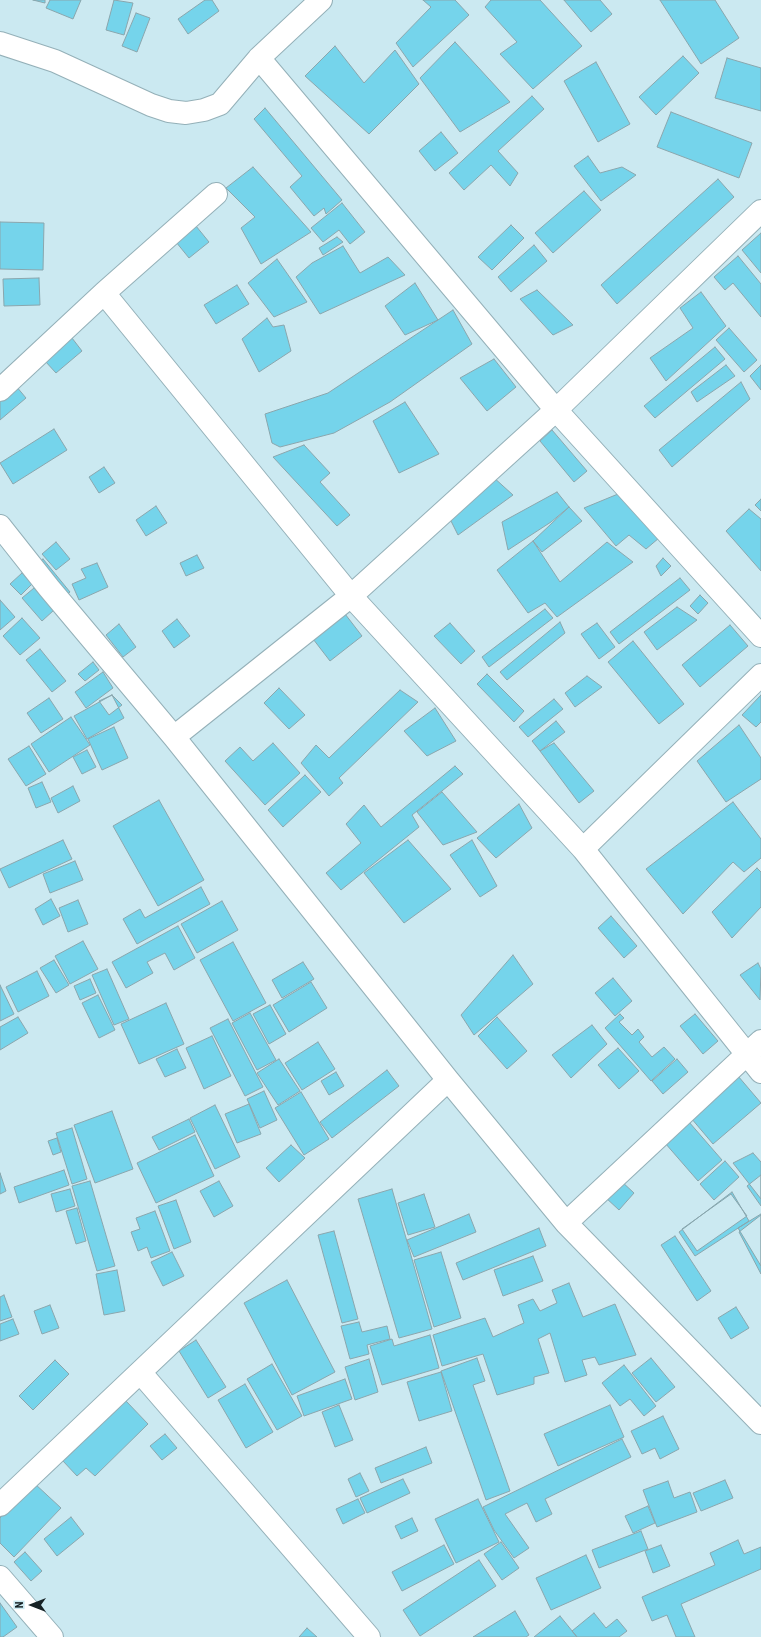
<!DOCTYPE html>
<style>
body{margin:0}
#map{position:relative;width:761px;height:1637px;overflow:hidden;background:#cbe9f1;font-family:"Roboto Condensed",sans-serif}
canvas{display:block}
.north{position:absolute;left:12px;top:1585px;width:40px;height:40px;-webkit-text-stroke:3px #cbe9f1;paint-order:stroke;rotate:270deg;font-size:11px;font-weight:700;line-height:16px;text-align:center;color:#172225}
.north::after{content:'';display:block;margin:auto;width:14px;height:18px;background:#172225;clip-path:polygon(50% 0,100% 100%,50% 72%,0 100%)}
</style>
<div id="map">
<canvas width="761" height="1637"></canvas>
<div class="north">N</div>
</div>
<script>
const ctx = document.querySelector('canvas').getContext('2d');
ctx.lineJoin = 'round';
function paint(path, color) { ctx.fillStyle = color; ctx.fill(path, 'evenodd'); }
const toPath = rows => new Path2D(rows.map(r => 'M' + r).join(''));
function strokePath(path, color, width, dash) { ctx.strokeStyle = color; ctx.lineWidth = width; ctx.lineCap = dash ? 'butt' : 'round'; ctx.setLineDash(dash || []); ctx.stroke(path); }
const building = toPath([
 [33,0,45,0,45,3,33,0],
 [50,0,81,0,73,19,46,8,50,0],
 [114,0,133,3,124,35,106,30,114,0],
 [205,0,212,0,219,11,188,34,178,19,205,0],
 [423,0,455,0,469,15,413,67,396,43,431,7,423,0],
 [491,0,540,0,582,46,533,89,500,54,517,42,485,7,491,0],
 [564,0,600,0,612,14,591,32,564,0],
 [660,0,715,0,739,38,701,64,660,0],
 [136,13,150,18,137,52,122,46,136,13],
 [455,42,510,102,460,132,420,78,455,42],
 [335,46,364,83,395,50,419,84,369,134,305,76,335,46],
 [683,56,699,73,656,115,639,97,683,56],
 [727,58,761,68,761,111,715,98,727,58],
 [596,62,630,124,598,142,564,81,596,62],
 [532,96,544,109,498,151,518,173,510,186,491,165,464,190,449,173,532,96],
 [265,108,342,200,326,214,324,208,314,216,290,187,302,176,254,119,265,108],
 [671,112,752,143,739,178,657,147,671,112],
 [441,132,458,153,435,171,419,151,441,132],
 [588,156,600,173,622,167,636,175,601,201,574,166,588,156],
 [253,167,311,232,261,264,241,228,255,217,226,188,253,167],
 [718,179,734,197,617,304,601,285,718,179],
 [584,191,601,210,553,253,535,233,584,191],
 [342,203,365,232,350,244,339,230,323,242,311,228,342,203],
 [0,222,44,223,43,270,0,269,0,222],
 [511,225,524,238,492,270,478,257,511,225],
 [196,226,209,242,189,258,176,242,196,226],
 [761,233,761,273,742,250,761,233],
 [337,237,343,242,323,255,319,248,337,237],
 [534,245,547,261,511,292,498,277,534,245],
 [343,246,360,273,388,257,405,275,320,314,296,277,312,263,343,246],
 [738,256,761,284,761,317,733,283,725,290,714,277,738,256],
 [277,259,307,302,274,317,248,283,277,259],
 [39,278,40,305,4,306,3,279,39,278],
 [415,283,438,320,405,335,385,306,415,283],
 [237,285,249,304,216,324,204,305,237,285],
 [537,290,573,325,553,335,520,299,537,290],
 [701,292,726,326,666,381,650,358,693,328,680,308,701,292],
 [453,310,472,344,390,402,334,433,280,447,272,443,265,414,328,393,453,310],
 [267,318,273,327,284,325,291,351,259,372,242,339,267,318],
 [729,328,757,360,744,372,716,340,729,328],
 [72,338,82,351,56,373,45,361,72,338],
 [715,347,725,359,655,418,644,406,715,347],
 [494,359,516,387,487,411,460,378,494,359],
 [726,365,735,376,697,402,691,392,726,365],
 [761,365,761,390,750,376,761,365],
 [741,382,750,399,672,467,659,450,741,382],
 [16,386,26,398,0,420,0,398,16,386],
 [405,402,439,454,399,473,373,421,405,402],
 [54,429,67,450,13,484,0,463,54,429],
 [552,430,587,471,574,482,540,441,552,430],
 [304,445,330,473,320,482,350,515,337,526,273,457,304,445],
 [104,467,115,483,99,493,89,477,104,467],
 [492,476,513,495,458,535,449,517,492,476],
 [557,492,569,507,551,522,508,550,502,522,557,492],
 [618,494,659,538,646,549,629,535,616,546,584,508,618,494],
 [761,499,761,511,755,505,761,499],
 [156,506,167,523,146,536,136,520,156,506],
 [569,507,582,521,542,552,533,541,569,507],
 [749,509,761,519,761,571,726,531,749,509],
 [533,541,560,582,607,542,633,562,557,617,545,603,528,613,497,570,533,541],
 [56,542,70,559,56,570,42,554,56,542],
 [197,555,204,568,186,576,180,563,197,555],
 [663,558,671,566,661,576,656,566,663,558],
 [43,559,70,592,61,599,35,565,43,559],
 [97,563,108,587,79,600,72,584,86,578,81,569,97,563],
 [22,573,32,584,21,595,10,584,22,573],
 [680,578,690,590,619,644,610,632,680,578],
 [34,588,54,610,42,621,22,598,34,588],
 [700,595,708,603,698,614,690,606,700,595],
 [0,600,15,617,0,630,0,600],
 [677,607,697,620,657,650,644,632,677,607],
 [545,609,553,618,489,667,482,657,545,609],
 [342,610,362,636,330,661,310,635,342,610],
 [22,618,40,638,20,655,3,636,22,618],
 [177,619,190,636,174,648,162,631,177,619],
 [560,622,565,633,507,680,500,672,560,622],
 [450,623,475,651,461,664,434,636,450,623],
 [597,623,615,647,599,659,581,634,597,623],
 [119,624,136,647,123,657,106,635,119,624],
 [730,625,748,646,700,687,682,665,730,625],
 [633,641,684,704,659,724,608,662,633,641],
 [40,649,66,681,52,692,26,660,40,649],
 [93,662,99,670,85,681,78,674,93,662],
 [103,672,113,688,86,708,75,692,103,672],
 [487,674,524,711,514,722,477,684,487,674],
 [587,676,602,687,575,707,565,693,587,676],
 [279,688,305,715,289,729,264,703,279,688],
 [400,690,418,702,339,778,343,783,329,796,301,763,316,745,329,758,400,690],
 [112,695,122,705,109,715,99,701,112,695],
 [112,695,124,718,87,739,74,716,112,695],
 [761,695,761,722,756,727,742,715,761,695],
 [49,698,63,719,41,733,27,713,49,698],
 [554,699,563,709,528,737,519,727,554,699],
 [435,708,456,741,427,756,404,731,435,708],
 [71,717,90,745,49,772,31,744,71,717],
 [556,721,565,732,540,751,532,741,556,721],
 [739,725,761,758,761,779,726,802,697,761,739,725],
 [114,727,128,758,102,770,88,739,114,727],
 [273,743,300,773,265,805,225,761,240,747,253,761,273,743],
 [554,743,594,791,579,803,540,751,554,743],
 [29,746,46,774,26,786,8,759,29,746],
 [87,750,96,767,82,774,73,757,87,750],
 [455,766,463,774,412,815,419,827,341,890,326,873,361,843,346,824,364,805,381,827,455,766],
 [305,775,321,792,283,827,268,810,305,775],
 [42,782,51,802,36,808,28,788,42,782],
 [73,786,80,801,58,813,51,798,73,786],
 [442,792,477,832,443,845,417,812,442,792],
 [159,800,204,880,158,906,113,826,159,800],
 [733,802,761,839,761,858,744,872,733,862,683,914,646,869,733,802],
 [519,804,532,828,496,858,477,838,519,804],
 [63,840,72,859,9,888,0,869,63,840],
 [408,840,451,889,404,923,364,873,408,840],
 [472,840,497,886,480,897,450,855,472,840],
 [75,861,83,880,50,893,43,874,75,861],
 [757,868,761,872,761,907,732,938,712,912,757,868],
 [201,887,210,904,137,944,123,919,140,909,145,918,201,887],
 [51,899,60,916,43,925,35,909,51,899],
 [78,900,88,924,68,932,59,908,78,900],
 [222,901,238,930,197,953,181,924,222,901],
 [611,916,637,946,624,958,598,928,611,916],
 [178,926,195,958,174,970,165,953,147,962,153,973,126,988,112,962,178,926],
 [83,941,98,969,70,984,55,956,83,941],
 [233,942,266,1003,233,1021,200,960,233,942],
 [513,955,533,984,474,1035,461,1015,513,955],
 [54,960,69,985,56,993,40,968,54,960],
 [303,962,314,979,282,998,272,980,303,962],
 [758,963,761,969,760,1000,740,975,758,963],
 [107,969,129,1019,114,1025,92,975,107,969],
 [37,971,49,996,18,1012,6,987,37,971],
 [613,978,632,1001,615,1016,595,993,613,978],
 [90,979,96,993,80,1000,74,986,90,979],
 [311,982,327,1008,289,1032,273,1005,311,982],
 [0,985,14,1014,0,1021,0,985],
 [98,995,115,1030,99,1038,82,1003,98,995],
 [166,1003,184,1044,139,1064,121,1024,166,1003],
 [270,1005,286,1034,269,1044,253,1014,270,1005],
 [250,1013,276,1060,257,1070,232,1023,250,1013],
 [620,1014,624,1018,619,1022,632,1035,638,1029,644,1037,639,1042,652,1057,664,1047,675,1059,651,1081,605,1028,620,1014],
 [695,1014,718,1041,703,1054,680,1026,695,1014],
 [18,1017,28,1033,0,1050,0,1027,18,1017],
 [497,1017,527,1051,507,1069,478,1036,497,1017],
 [228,1019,263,1087,245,1096,210,1028,228,1019],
 [592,1025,607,1044,571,1078,552,1055,592,1025],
 [212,1036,231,1076,204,1089,186,1048,212,1036],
 [318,1042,335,1069,302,1090,285,1063,318,1042],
 [618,1048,639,1071,619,1089,598,1065,618,1048],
 [177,1049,186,1068,165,1077,156,1059,177,1049],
 [279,1059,300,1091,278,1105,257,1073,279,1059],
 [677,1059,688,1072,663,1094,652,1081,677,1059],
 [387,1070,399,1086,332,1138,320,1122,387,1070],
 [336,1072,344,1086,329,1095,321,1081,336,1072],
 [738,1076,761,1103,713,1144,691,1118,738,1076],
 [264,1091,277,1120,260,1128,247,1099,264,1091],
 [301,1092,329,1139,304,1155,275,1108,301,1092],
 [249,1104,261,1134,237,1143,225,1114,249,1104],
 [215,1105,240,1157,215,1169,190,1118,215,1105],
 [112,1111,133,1169,95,1183,74,1125,112,1111],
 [189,1119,195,1132,159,1150,152,1137,189,1119],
 [689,1122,722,1160,698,1181,665,1143,689,1122],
 [72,1128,87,1179,72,1184,56,1133,72,1128],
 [195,1135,214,1176,156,1203,137,1163,195,1135],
 [57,1138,61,1152,53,1155,48,1141,57,1138],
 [291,1145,305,1158,279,1182,266,1168,291,1145],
 [753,1153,761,1162,761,1199,733,1163,753,1153],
 [725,1161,739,1177,714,1200,700,1184,725,1161],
 [64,1170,69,1185,19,1203,14,1187,64,1170],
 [0,1173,6,1191,0,1194,0,1173],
 [761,1175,761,1206,747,1186,761,1175],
 [620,1180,634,1193,619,1210,605,1197,620,1180],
 [90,1181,115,1266,97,1271,72,1186,90,1181],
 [219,1181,233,1206,214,1217,200,1191,219,1181],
 [70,1189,75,1206,56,1212,51,1194,70,1189],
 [392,1189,432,1329,399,1338,358,1199,392,1189],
 [732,1192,749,1221,695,1256,679,1232,732,1192],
 [424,1194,435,1227,408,1235,398,1203,424,1194],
 [731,1194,747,1216,697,1251,682,1229,731,1194],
 [176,1200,191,1242,174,1249,158,1206,176,1200],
 [77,1208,86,1241,76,1244,66,1211,77,1208],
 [155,1211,170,1251,151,1258,147,1247,138,1251,131,1232,140,1229,136,1218,155,1211],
 [469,1214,476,1232,414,1257,407,1240,469,1214],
 [761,1214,761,1266,738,1228,761,1214],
 [761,1215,761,1274,739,1232,761,1215],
 [539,1228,546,1246,463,1280,456,1263,539,1228],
 [334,1231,358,1319,342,1323,318,1235,334,1231],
 [675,1236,711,1291,697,1301,661,1245,675,1236],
 [172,1252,184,1276,163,1286,151,1262,172,1252],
 [441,1252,461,1318,434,1327,414,1260,441,1252],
 [533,1256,543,1281,503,1296,494,1270,533,1256],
 [117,1270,125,1311,104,1315,96,1274,117,1270],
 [287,1280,335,1372,292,1395,244,1303,287,1280],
 [569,1283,583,1317,615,1304,636,1355,599,1365,595,1357,582,1360,587,1375,565,1382,550,1333,538,1339,549,1373,534,1377,534,1384,497,1395,483,1354,442,1366,433,1335,485,1318,493,1337,524,1323,518,1305,533,1299,540,1311,557,1303,552,1290,569,1283],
 [4,1295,12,1317,0,1321,0,1297,4,1295],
 [50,1305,59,1328,42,1334,34,1311,50,1305],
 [736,1307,749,1328,731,1339,718,1318,736,1307],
 [13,1319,19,1334,0,1341,0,1324,13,1319],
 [359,1322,362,1332,387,1326,390,1339,367,1345,369,1354,350,1359,341,1326,359,1322],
 [430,1335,439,1368,382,1385,370,1346,392,1339,394,1346,430,1335],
 [196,1340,226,1387,208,1398,179,1351,196,1340],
 [477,1358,485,1381,473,1385,510,1491,486,1500,441,1371,477,1358],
 [651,1358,675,1387,656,1402,632,1373,651,1358],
 [369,1359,378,1392,355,1400,345,1367,369,1359],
 [55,1360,69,1374,33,1410,19,1396,55,1360],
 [272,1364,302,1416,277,1430,247,1379,272,1364],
 [624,1365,656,1406,644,1416,630,1399,620,1406,602,1383,624,1365],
 [441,1372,452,1411,419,1421,407,1382,441,1372],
 [345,1379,352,1399,304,1416,297,1396,345,1379],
 [245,1384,273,1432,246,1448,218,1400,245,1384],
 [126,1401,148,1424,95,1476,86,1468,77,1476,63,1461,126,1401],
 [339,1405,353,1440,335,1447,322,1412,339,1405],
 [610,1405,624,1437,558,1466,544,1434,610,1405],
 [663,1416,679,1449,660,1459,655,1448,642,1454,631,1431,663,1416],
 [165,1434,177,1448,162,1460,150,1446,165,1434],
 [622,1439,631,1457,545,1499,552,1514,536,1522,527,1503,505,1514,529,1548,514,1558,494,1530,483,1507,622,1439],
 [426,1447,432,1463,381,1483,375,1468,426,1447],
 [360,1473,369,1491,356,1497,348,1479,360,1473],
 [403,1479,410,1493,367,1513,360,1498,403,1479],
 [725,1480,733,1498,701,1511,693,1493,725,1480],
 [668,1481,674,1498,690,1492,697,1512,657,1527,643,1490,668,1481],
 [34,1483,61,1508,14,1557,0,1543,0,1518,34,1483],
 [358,1499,365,1513,343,1524,336,1509,358,1499],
 [478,1499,499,1542,456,1563,435,1519,478,1499],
 [648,1506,655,1523,633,1533,625,1516,648,1506],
 [71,1517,84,1534,57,1556,44,1539,71,1517],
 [412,1518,418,1531,401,1539,395,1526,412,1518],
 [641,1531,648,1549,599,1568,592,1550,641,1531],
 [738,1540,744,1554,761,1547,761,1569,681,1604,695,1637,676,1637,667,1615,652,1621,642,1597,715,1565,710,1553,738,1540],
 [501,1542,519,1568,502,1580,484,1554,501,1542],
 [444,1545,454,1564,402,1591,392,1572,444,1545],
 [661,1545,670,1566,653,1573,645,1551,661,1545],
 [25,1552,42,1571,31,1581,14,1562,25,1552],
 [586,1555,601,1588,551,1610,536,1578,586,1555],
 [479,1560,496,1586,420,1636,403,1610,479,1560],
 [0,1603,17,1627,3,1637,0,1637,0,1603],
 [515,1611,529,1635,526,1637,473,1637,515,1611],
 [594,1613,606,1628,617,1619,627,1631,619,1637,577,1637,572,1631,594,1613],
 [560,1616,577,1637,534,1637,560,1616],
 [307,1628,317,1637,299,1637,307,1628]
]);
const minor = toPath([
 [0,43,55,61,151,105,169,111,186,113,204,110,220,104,259,58,321,0],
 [259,58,556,410,761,636],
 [104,293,351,596,583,849,761,1072],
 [0,390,104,293,216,194],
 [0,526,49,588,174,737,448,1080,566,1223,761,1423],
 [174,737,351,596,556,410,761,211],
 [583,849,761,675],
 [566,1223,761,1041],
 [140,1372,369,1637],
 [0,1505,448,1080],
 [0,1577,52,1637]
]);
paint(building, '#75d4eb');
strokePath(building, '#8aa6ad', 1);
strokePath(minor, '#94b0b8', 24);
strokePath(minor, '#fff', 22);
</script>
